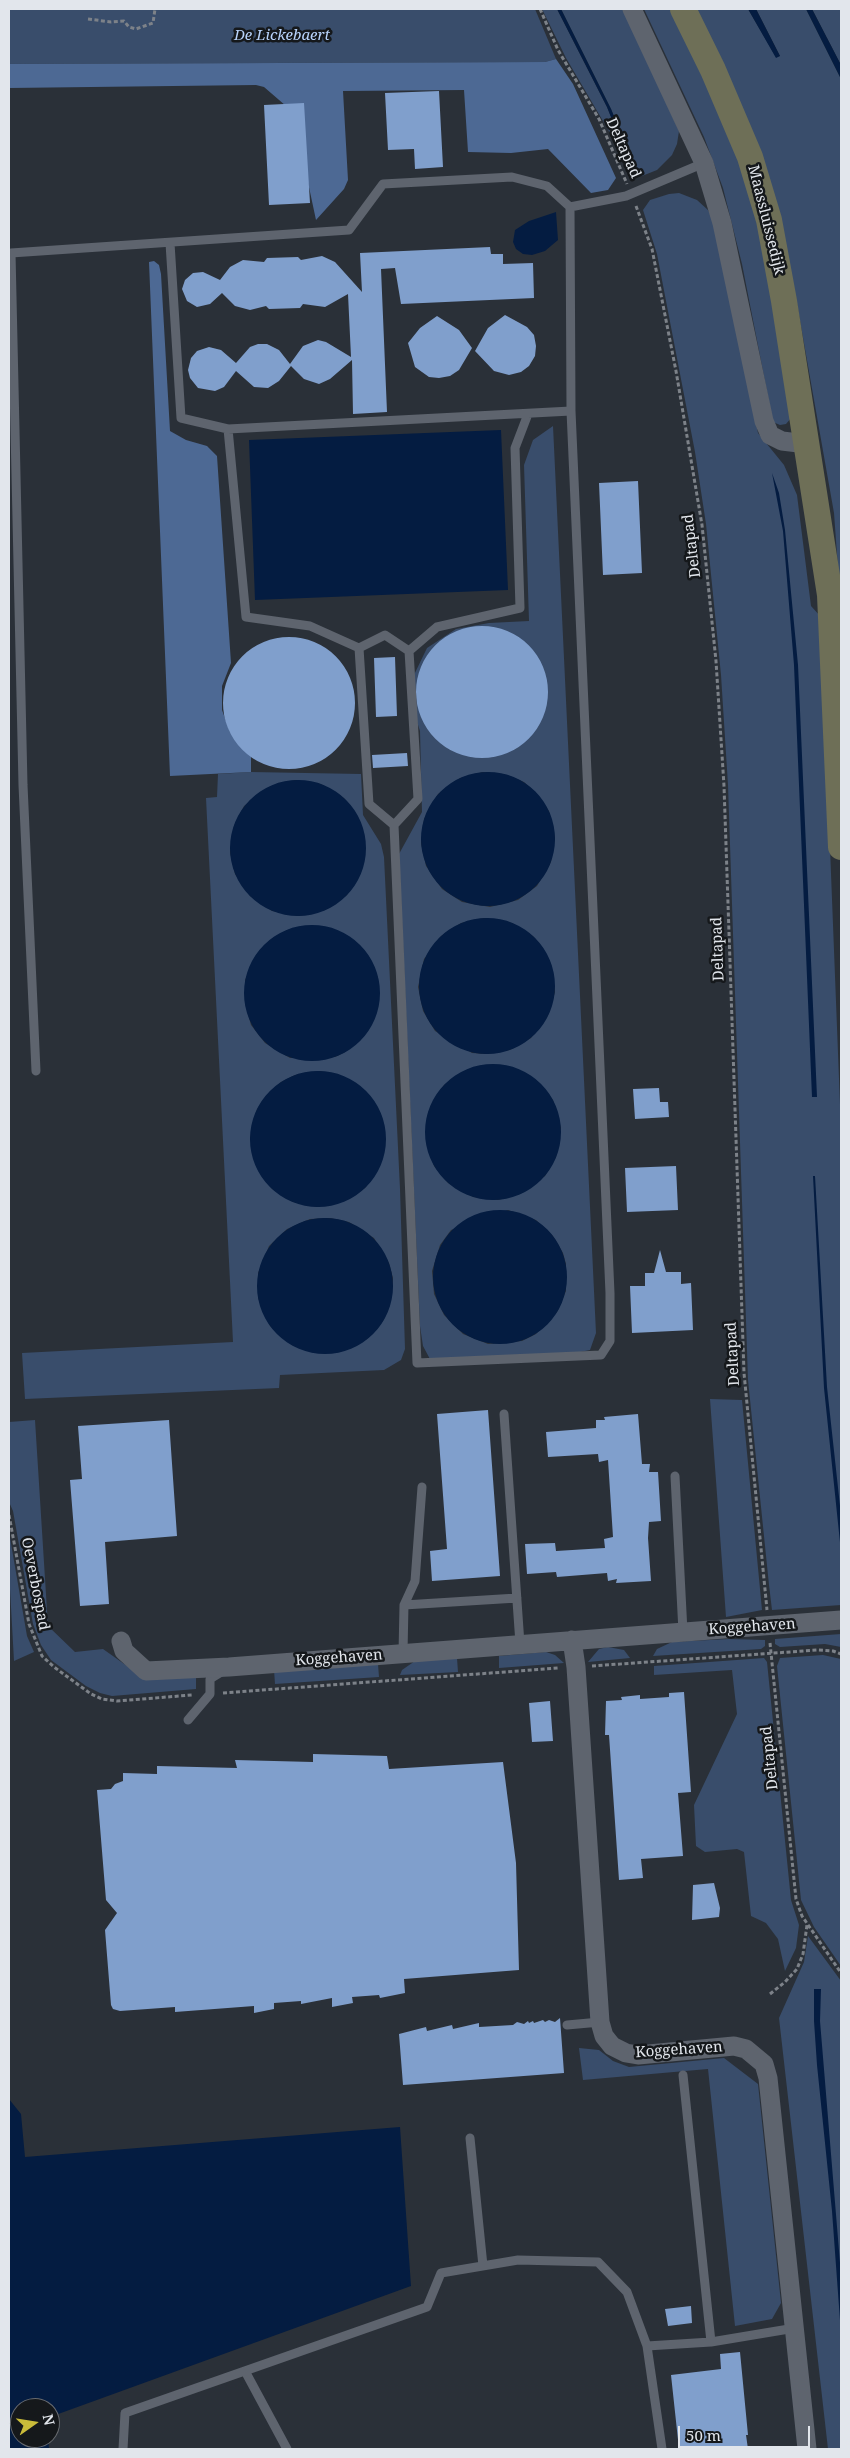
<!DOCTYPE html>
<style>
body{margin:0}
#map{position:relative;width:850px;height:2458px;overflow:hidden;background:#2a3038;font-family:"Noto Serif",serif}
canvas{display:block}
.frame{position:absolute;inset:0;border:10px solid #e2e6ec;pointer-events:none}
.north{position:absolute;left:10px;top:2398px;width:50px;height:50px;box-sizing:border-box;background:#15181b;border:1px solid #676a6f;border-radius:50%;rotate:77deg;font-size:14px;font-weight:700;line-height:20px;text-align:center;color:#e2e6ec}
.north::after{content:'';display:block;margin:auto;width:18px;height:22px;background:#c9bb3a;clip-path:polygon(50% 0,100% 100%,50% 72%,0 100%)}
.scale{position:absolute;left:678px;top:2426px;width:132px;height:22px;box-sizing:border-box;border:2px solid #e2e6ec;border-top:0;padding-left:6px;font-size:15px;line-height:18px;white-space:nowrap;color:#e2e6ec;-webkit-text-stroke:4px #15181b;paint-order:stroke}
</style>
<div id="map">
<canvas width="850" height="2458"></canvas>
<div class="frame"></div>
<div class="north">N</div>
<div class="scale">50 m</div>
</div>
<script>
const ctx = document.querySelector('canvas').getContext('2d');
ctx.lineJoin = 'round';
function paint(path, color) { ctx.fillStyle = color; ctx.fill(path, 'evenodd'); }
const toPath = rows => new Path2D(rows.map(r => 'M' + r).join(''));
function strokePath(path, color, width, dash) { ctx.strokeStyle = color; ctx.lineWidth = width; ctx.lineCap = dash ? 'butt' : 'round'; ctx.setLineDash(dash || []); ctx.stroke(path); }
function label(font, color, halo, rows, align = 'center') {
  ctx.font = font + ' "Noto Serif",serif'; ctx.lineWidth = 5; ctx.setLineDash([]); ctx.textBaseline = 'middle'; ctx.strokeStyle = halo; ctx.fillStyle = color; for (const [text, x, y, turn = 0] of rows) {
    ctx.save(); ctx.translate(x, y); ctx.rotate((+turn || 0) * Math.PI / 180); ctx.textAlign = isNaN(turn) ? turn : align; if (halo) ctx.strokeText(text, 0, 0); ctx.fillText(text, 0, 0); ctx.restore();
  }
}
const green = toPath([
 [9,9,535,9,556,59,545,62,9,64],
 [542,9,557,9,607,107,629,160,631,159,611,109,561,9,624,9,679,131,677,144,672,155,657,170,642,176,628,171,610,133,566,58],
 [644,9,672,9,724,116,760,227,791,418,786,424,780,425,773,422,742,264,723,188,704,137],
 [694,9,748,9,776,57,780,56,756,9,806,9,841,79,841,609,834,513,796,298],
 [812,9,841,9,841,65],
 [679,193,697,200,708,210,713,219,758,433,784,465,797,495,811,606,821,617,841,1130,841,1605,772,1610,769,1585,748,1380,728,785,721,675,706,524,695,452,657,254,643,210,650,200,669,194],
 [553,426,596,1333,590,1350,575,1353,431,1361,423,1346,420,1326,399,854,422,812,420,731,411,703,413,677,427,648,456,629,489,623,529,621,524,465,533,440],
 [483,772,507,775,524,782,535,792,549,811,555,838,551,862,537,886,518,900,490,907,462,902,442,889,426,866,421,843,424,819,438,794,460,778],
 [484,918,512,923,533,936,542,947,551,964,555,992,548,1015,531,1038,510,1050,486,1054,472,1053,435,1031,423,1011,418,987,424,959,441,936,461,923],
 [490,1065,511,1067,537,1081,553,1100,561,1128,556,1157,545,1176,522,1193,498,1200,473,1197,448,1183,434,1166,426,1138,428,1113,436,1097,444,1085,469,1069],
 [508,1210,536,1220,553,1236,563,1253,566,1264,566,1291,557,1312,536,1334,522,1341,488,1344,463,1334,444,1315,434,1294,432,1271,440,1245,451,1230],
 [251,772,361,774,363,815,381,844,384,857,400,1189,405,1349,401,1360,384,1370,280,1375,279,1388,25,1399,22,1353,233,1342,206,798,217,797,218,774],
 [295,780,321,784,344,798,359,820,365,846,361,872,347,895,325,910,299,916,272,911,250,896,235,874,230,852,234,826,244,806,269,787],
 [316,926,328,928,353,940,369,957,378,978,378,1007,366,1033,345,1052,335,1057,290,1058,265,1043,251,1025,245,1003,245,980,257,954,273,938,288,930],
 [320,1071,344,1077,369,1095,382,1117,385,1142,379,1167,365,1188,352,1197,318,1207,293,1202,272,1189,257,1168,250,1138,257,1109,281,1082,295,1075],
 [330,1218,349,1222,374,1238,389,1263,393,1278,392,1293,389,1307,383,1321,367,1339,340,1352,315,1353,292,1345,270,1326,258,1298,258,1273,269,1246,287,1229,310,1219],
 [710,1399,742,1400,762,1610,726,1617],
 [35,1420,48,1626,75,1652,103,1649,144,1678,196,1674,196,1689,112,1696,100,1693,86,1686,51,1660,41,1645,33,1624,13,1511,9,1502,9,1422],
 [9,1532,27,1636,34,1652,14,1661,9,1571],
 [841,1634,841,1647,825,1644,780,1647,775,1644,775,1639],
 [729,1639,765,1640,765,1646,761,1649,653,1656,657,1649,672,1642],
 [608,1647,624,1650,630,1658,588,1662,599,1649],
 [546,1652,555,1655,564,1663,499,1668,499,1656],
 [823,1655,841,1659,841,1966,814,1927,801,1900,777,1666,780,1658],
 [457,1658,458,1672,400,1675,402,1670,415,1661],
 [764,1658,767,1662,791,1900,799,1925,796,1948,785,1971,778,1939,766,1923,751,1916,744,1852,737,1849,705,1852,696,1846,694,1805,737,1714,732,1670,654,1675,654,1666],
 [378,1664,379,1677,275,1684,274,1670],
 [808,1936,841,1981,841,2449,828,2449,779,2018,804,1962],
 [579,2048,599,2050,613,2061,629,2067,724,2058,758,2084,781,2303,772,2319,735,2326,708,2069,583,2080]
]);
const forest = toPath([
 [556,59,573,84,616,178,608,190,591,193,548,149,511,153,468,152,464,90,343,91,348,180,344,189,316,220,293,112,264,87,256,85,9,88,9,64,545,62],
 [154,261,159,265,161,274,170,431,186,440,207,446,217,456,231,663,222,686,222,710,230,732,251,753,251,772,170,776,149,262]
]);
const water = toPath([
 [557,9,561,9,611,109,632,159,628,160,607,107],
 [748,9,756,9,780,56,776,58],
 [806,9,812,9,841,65,841,79],
 [556,212,558,240,545,251,532,255,523,254,516,249,513,242,515,230,529,221],
 [501,430,508,590,255,600,249,440],
 [772,473,779,493,785,530,798,665,817,1097,812,1097,794,665,783,531],
 '421 839a67 67 0 1 1 134 0a67 67 0 1 1-134 0Z',
 '230 848a68 68 0 1 1 136 0a68 68 0 1 1-136 0Z',
 '419 986a68 68 0 1 1 136 0a68 68 0 1 1-136 0Z',
 '244 993a68 68 0 1 1 136 0a68 68 0 1 1-136 0Z',
 '425 1132a68 68 0 1 1 136 0a68 68 0 1 1-136 0Z',
 '250 1139a68 68 0 1 1 136 0a68 68 0 1 1-136 0Z',
 [813,1176,815,1176,827,1387,841,1515,841,1552,824,1388],
 '433 1277a67 67 0 1 1 134 0a67 67 0 1 1-134 0Z',
 '257 1286a68 68 0 1 1 136 0a68 68 0 1 1-136 0Z',
 [814,1989,821,1989,820,2021,841,2275,841,2334,832,2211,817,2065,814,2021],
 [9,2099,21,2114,25,2157,400,2127,411,2286,50,2417,50,2408,20,2408,20,2438,48,2438,49,2449,9,2449]
]);
const building = toPath([
 [439,91,443,167,415,169,414,149,388,150,385,93],
 [304,103,310,203,269,205,264,105],
 [490,247,491,254,503,254,503,264,533,263,534,298,401,304,395,268,381,269,387,412,353,414,352,360,330,379,319,384,304,379,291,366,279,381,268,388,254,387,236,371,224,387,215,391,198,388,190,378,188,370,191,358,197,351,209,347,221,350,236,363,250,347,258,344,267,344,279,350,290,364,303,346,318,340,326,342,351,357,348,294,325,307,303,304,300,308,269,309,266,306,250,310,235,306,222,293,210,304,197,307,187,301,182,289,185,280,193,273,203,272,220,280,230,267,243,260,264,262,267,258,298,257,301,260,322,256,335,262,362,292,360,253],
 [505,315,527,327,534,335,536,346,535,356,529,366,521,372,509,375,494,371,475,351,488,328],
 [437,316,459,330,472,348,459,370,450,376,439,378,429,377,415,367,408,343,420,328],
 [638,481,642,573,603,575,599,483],
 '416 692a66 66 0 1 1 132 0a66 66 0 1 1-132 0Z',
 '223 703a66 66 0 1 1 132 0a66 66 0 1 1-132 0Z',
 [395,657,397,716,376,717,374,658],
 [407,753,408,766,373,768,372,755],
 [659,1088,660,1102,668,1102,669,1117,635,1119,633,1089],
 [676,1166,678,1210,627,1212,625,1168],
 [660,1250,666,1272,681,1272,681,1284,691,1283,693,1330,632,1333,630,1286,645,1286,645,1273,654,1273],
 [488,1410,500,1576,432,1581,430,1551,447,1549,437,1414],
 [638,1414,642,1464,650,1464,649,1472,658,1472,661,1521,649,1522,648,1538,651,1581,616,1583,617,1579,608,1581,607,1573,557,1577,556,1572,527,1574,525,1544,555,1543,556,1551,605,1548,604,1539,613,1537,608,1460,599,1462,598,1454,548,1457,546,1432,596,1428,596,1420,605,1420,604,1417],
 [169,1420,177,1536,105,1542,109,1604,80,1606,70,1480,82,1479,78,1426],
 [684,1692,691,1792,678,1793,683,1856,641,1859,643,1878,619,1880,609,1735,605,1735,606,1701,622,1700,621,1697,640,1695,640,1699,669,1697,669,1693],
 [550,1701,553,1741,532,1742,529,1703],
 [313,1754,387,1756,389,1769,503,1762,516,1863,519,1970,404,1979,405,1993,380,1998,379,1995,352,1997,353,2003,332,2007,332,1998,301,2004,301,2001,274,2003,274,2009,254,2013,254,2006,175,2012,175,2007,120,2011,113,2009,111,2005,105,1930,117,1913,106,1900,97,1790,111,1789,115,1784,123,1781,123,1773,157,1774,157,1766,237,1768,235,1760,313,1762],
 [714,1883,720,1908,719,1917,692,1920,693,1885],
 [560,2018,564,2073,403,2085,399,2034,426,2027,427,2031,452,2025,453,2029,479,2023,479,2027,513,2025,517,2022,524,2024,528,2021,529,2023,533,2021,534,2023,543,2020,545,2022,549,2020,555,2022],
 [691,2306,692,2323,668,2326,665,2309],
 [740,2352,748,2435,746,2435,748,2449,679,2449,671,2375,721,2369,720,2354]
]);
const path = toPath([
 [540,9,558,50,599,119,627,184],
 [88,19,111,22,124,21,129,27,136,29,153,23,155,9],
 [636,206,652,249,676,371,702,525,716,661,724,786,744,1373,767,1610],
 [9,1515,29,1624,42,1656,54,1667,91,1694,102,1699,117,1701,192,1695],
 [770,1643,796,1899,802,1916,841,1973],
 [592,1666,817,1650,833,1651,841,1654],
 [223,1693,558,1668],
 [770,1994,785,1982,797,1969,803,1954,807,1925]
]);
const lane = toPath([
 [570,207,626,196,704,163],
 [170,243,181,418,228,429,571,411],
 [228,429,246,617,310,626,359,648],
 [409,651,437,627,520,608,515,448,528,414],
 [36,1071,23,785,11,253,349,230,383,184,512,177,547,186,570,207,571,411,610,1293,610,1341,601,1355,417,1363,394,825,418,799,409,651,385,635,359,648,369,804,394,825],
 [504,1414,520,1644],
 [675,1476,683,1632],
 [404,1605,517,1598],
 [403,1653,404,1605,415,1581,422,1487],
 [188,1720,210,1694,210,1679,223,1671],
 [567,2025,600,2022],
 [683,2075,711,2342,795,2328],
 [470,2138,483,2266],
 [647,2346,711,2342],
 [245,2371,287,2449],
 [123,2449,125,2413,427,2307,441,2273,518,2260,598,2262,627,2292,647,2346,662,2449]
]);
const street = toPath([
 [632,9,704,163,722,223,764,421,770,435,782,441,807,444],
 [572,1640,576,1667,600,2022,604,2036,612,2046,626,2053,638,2055,734,2046,746,2049,764,2064,768,2078,807,2449],
 [121,1641,124,1651,146,1671,229,1667,841,1620]
]);
const secondary = toPath([
 [683,9,713,70,750,157,769,220,784,301,830,595,841,847]
]);
const parkNames = [
 ["De Lickebaert",282,36]
];
const streetNames = [
 ["Deltapad",623,148,66],
 ["Maassluissedijk",766,220,76],
 ["Deltapad",692,546,-97],
 ["Deltapad",718,949,-92],
 ["Deltapad",733,1354,-93],
 ["Oeverbospad",35,1584,79],
 ["Koggehaven",752,1627,-4],
 ["Koggehaven",339,1658,-4],
 ["Deltapad",770,1758,-96],
 ["Koggehaven",679,2050,-4]
];
paint(green, '#394d6b');
paint(forest, '#4d6994');
paint(water, '#041c41');
paint(building, '#809fcc');
strokePath(path, '#7d8289', 3, [4, 2.5]);
strokePath(lane, '#5e646e', 9);
strokePath(street, '#5e646e', 19);
strokePath(secondary, '#6e6f57', 26);
label('italic 15px', '#b8d3fb', '#15181b', parkNames);
label('15px', '#e2e6ec', '#15181b', streetNames);
</script>
